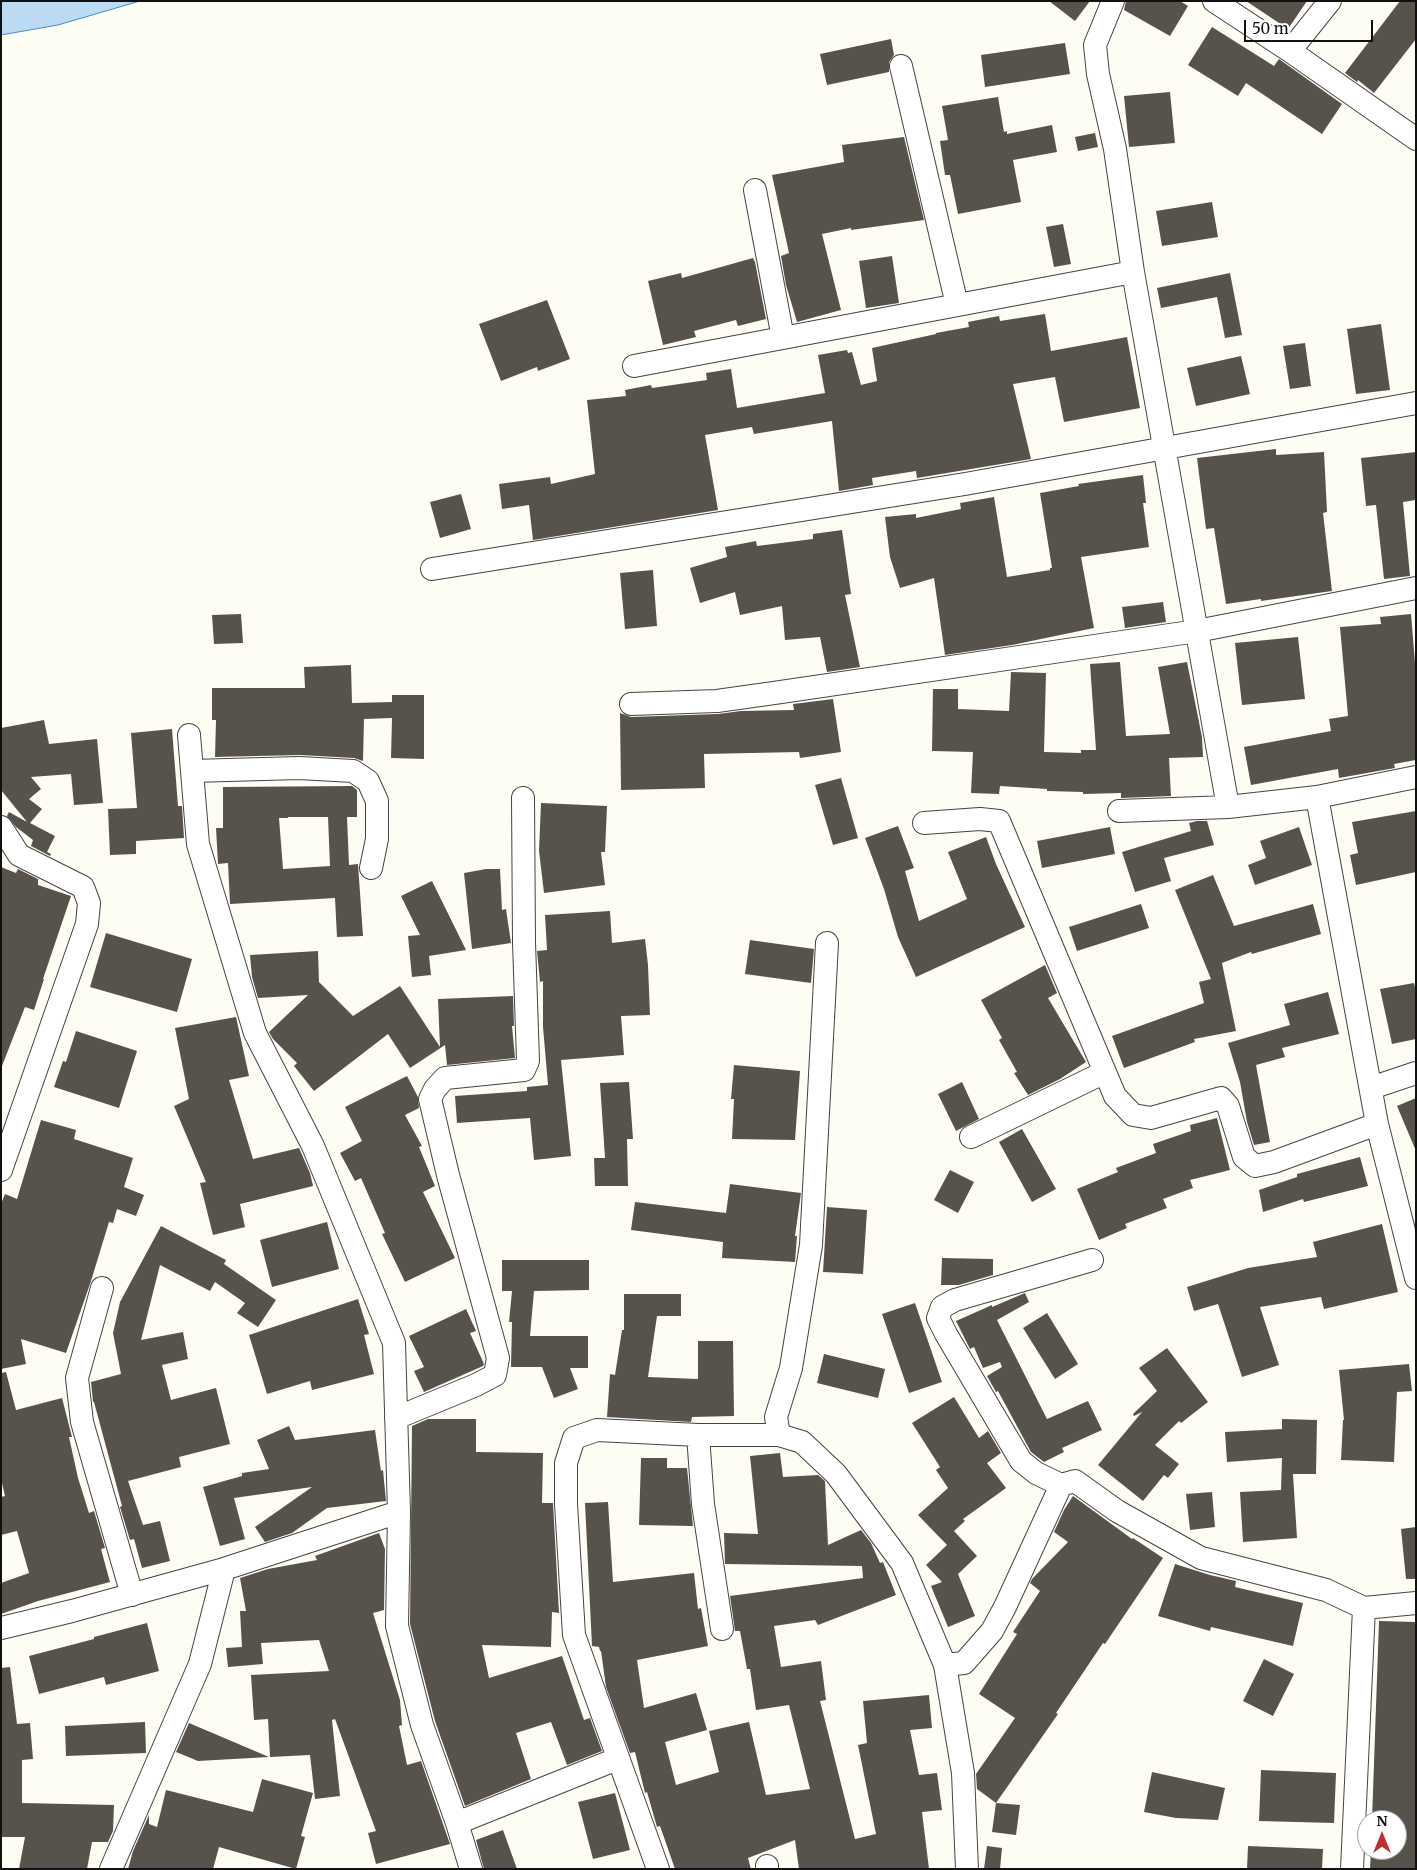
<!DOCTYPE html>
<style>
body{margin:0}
#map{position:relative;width:1417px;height:1870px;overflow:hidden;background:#fefdf4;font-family:Merriweather,serif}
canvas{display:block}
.frame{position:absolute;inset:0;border:2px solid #101010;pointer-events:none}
.north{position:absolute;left:1357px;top:1810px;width:50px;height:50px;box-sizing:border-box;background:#fff;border:1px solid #9f9f9f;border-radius:50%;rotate:0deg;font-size:14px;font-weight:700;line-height:20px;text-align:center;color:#101010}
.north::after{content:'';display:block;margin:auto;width:18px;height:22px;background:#ba322f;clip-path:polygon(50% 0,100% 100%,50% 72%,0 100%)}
.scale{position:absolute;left:1244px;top:20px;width:129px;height:22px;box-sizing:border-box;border:2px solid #101010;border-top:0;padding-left:6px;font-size:15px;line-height:18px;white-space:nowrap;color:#101010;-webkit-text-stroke:4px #fff;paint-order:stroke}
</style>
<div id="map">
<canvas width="1417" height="1870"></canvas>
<div class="frame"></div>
<div class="north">N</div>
<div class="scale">50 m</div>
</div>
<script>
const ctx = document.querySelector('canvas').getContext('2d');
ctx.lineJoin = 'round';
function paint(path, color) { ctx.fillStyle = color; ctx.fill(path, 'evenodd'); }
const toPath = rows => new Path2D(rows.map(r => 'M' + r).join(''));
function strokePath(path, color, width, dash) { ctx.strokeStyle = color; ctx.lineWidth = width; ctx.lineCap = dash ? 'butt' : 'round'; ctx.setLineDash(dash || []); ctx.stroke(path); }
const water = toPath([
 [1,1,140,1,58,25,1,35,1,1]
]);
const building = toPath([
 [1049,1,1090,1,1075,21],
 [1126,1,1180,1,1188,6,1170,36,1124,10],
 [1246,1,1307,1,1288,29],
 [1400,1,1416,1,1416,39,1374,93,1358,80,1357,82,1345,73],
 [1212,27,1274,66,1279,59,1342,104,1322,134,1246,83,1238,96,1188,65],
 [891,39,894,55,889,62,889,72,827,85,820,54],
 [1065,43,1070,74,985,87,981,55],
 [1170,92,1175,143,1129,147,1124,96],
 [998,97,1004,132,1007,131,1007,134,1052,125,1057,152,1013,160,1021,202,958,214,950,175,945,175,940,141,948,140,942,106],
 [1095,133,1098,147,1078,151,1075,137],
 [904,137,924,220,851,230,851,228,822,234,841,310,797,322,786,285,781,256,789,253,772,175,844,162,842,145],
 [1212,202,1218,237,1162,246,1156,211],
 [1063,224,1071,264,1054,267,1046,227],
 [892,256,899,303,866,308,859,261],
 [753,258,755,262,766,319,738,326,736,320,694,331,696,337,663,345,648,281,681,273,682,278],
 [1230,273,1242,335,1225,338,1217,297,1161,308,1157,288],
 [547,300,570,359,538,371,537,367,501,381,479,324],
 [1045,314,1051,351,1127,337,1140,408,1064,422,1055,377,1013,384,1031,459,917,478,916,471,872,478,873,485,839,491,832,421,754,434,752,427,705,435,718,510,533,540,529,505,502,509,499,484,550,477,551,484,595,474,587,400,626,396,625,390,651,385,652,388,707,380,706,373,731,369,737,408,825,393,818,355,847,350,848,353,852,352,861,385,877,381,872,348,936,334,936,333,969,327,968,322,999,316,1000,321],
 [1381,324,1390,390,1356,394,1347,329],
 [1305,343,1311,386,1290,389,1283,346],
 [1241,356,1250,394,1196,406,1187,368],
 [1276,449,1276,455,1324,452,1327,512,1323,513,1332,591,1261,601,1261,599,1226,604,1214,528,1206,529,1197,458],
 [1416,452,1416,500,1403,502,1410,576,1384,579,1376,505,1366,506,1361,458],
 [1143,475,1146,503,1143,503,1149,547,1081,557,1094,628,1012,645,945,655,934,578,900,588,890,557,885,517,916,514,916,518,961,509,960,503,994,497,1007,577,1050,570,1050,568,1052,568,1040,493,1079,486,1078,484],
 [461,494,471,529,440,538,430,502],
 [842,530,851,594,845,595,860,667,827,672,820,637,785,640,782,606,740,615,735,592,700,603,690,568,727,557,725,547,756,541,757,546,813,539,813,534],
 [653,570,657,626,625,629,620,573],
 [1163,602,1166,622,1125,628,1122,607],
 [241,614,243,643,214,644,212,615],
 [1411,614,1416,675,1416,760,1394,764,1395,768,1339,778,1338,769,1251,785,1244,747,1331,731,1329,719,1348,716,1340,627,1381,624,1380,617],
 [1298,637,1305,699,1242,705,1235,643],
 [1120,662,1126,736,1170,734,1158,667,1187,662,1202,737,1203,757,1169,758,1171,796,1121,798,1121,793,1083,794,1083,792,1047,791,1047,789,1000,786,999,794,971,793,973,752,932,751,933,689,958,689,958,709,1009,711,1011,672,1046,673,1044,752,1081,753,1081,750,1096,750,1090,664],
 [351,665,352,703,392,702,392,695,424,695,424,759,391,758,392,718,364,719,363,761,354,758,300,755,215,757,216,720,212,720,212,688,305,688,304,667],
 [833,699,841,752,800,758,799,752,704,754,705,788,621,790,620,713,631,717,718,714,741,711,794,710,793,704],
 [44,720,49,744,97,739,103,803,74,805,71,774,31,777,41,789,29,799,42,809,30,823,55,836,47,852,51,854,50,856,31,846,33,840,16,827,7,816,9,812,27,822,1,790,1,728],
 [172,729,178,806,182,806,184,838,136,841,136,854,110,855,108,809,137,808,131,733],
 [841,778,858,838,833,845,815,785],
 [352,786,357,790,357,817,347,817,349,865,358,864,363,936,337,937,335,898,230,904,228,863,218,864,216,828,223,828,223,787],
 [288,817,328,817,330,866,283,869,279,818,288,818],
 [541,803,607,806,605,852,601,852,605,885,544,893,539,851],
 [1416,811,1416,872,1356,885,1350,855,1358,853,1352,822],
 [1197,821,1207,821,1214,845,1164,858,1171,881,1135,892,1122,852,1191,831,1189,823],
 [898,826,914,868,905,871,919,921,967,899,948,852,986,837,996,864,1025,927,916,977,898,937,884,889,865,838],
 [1110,827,1115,854,1042,868,1037,841],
 [1299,827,1312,865,1255,885,1248,865,1266,858,1260,841],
 [1,867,16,873,18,869,38,879,38,885,71,896,43,979,44,979,34,1010,25,1007,2,1066],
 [486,869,500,869,502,910,506,909,511,943,472,949,464,873],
 [1213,875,1234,926,1313,904,1321,934,1252,954,1251,952,1222,963,1236,1031,1194,1039,1195,1042,1124,1068,1112,1036,1204,1003,1199,982,1211,979,1175,890],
 [432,881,466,950,429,956,431,975,412,977,408,936,420,935,401,896],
 [1141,904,1149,928,1077,951,1069,927],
 [610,911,612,943,645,939,648,965,650,1015,621,1016,624,1055,561,1060,571,1156,534,1160,530,1118,457,1123,455,1096,527,1091,527,1087,548,1085,543,1027,543,981,540,982,537,951,547,950,545,915],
 [106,933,192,959,177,1012,90,987],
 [750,940,814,949,811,983,745,974],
 [318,951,319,982,353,1016,400,986,440,1047,438,999,513,996,514,1026,512,1026,515,1058,447,1065,445,1045,410,1068,388,1034,314,1091,294,1066,297,1063,273,1039,269,1032,308,995,258,998,252,977,250,955],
 [1045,965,1057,993,1048,998,1086,1062,1060,1079,1028,1095,1014,1073,1017,1072,999,1040,1002,1038,981,1000],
 [1414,983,1416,992,1416,1039,1392,1044,1380,989],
 [1328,992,1339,1034,1282,1048,1285,1057,1256,1065,1270,1142,1254,1145,1247,1122,1240,1082,1228,1043,1290,1025,1284,1004],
 [236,1017,249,1076,229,1080,253,1159,299,1148,310,1173,313,1186,240,1204,245,1227,213,1235,200,1183,206,1182,174,1106,189,1099,175,1028],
 [76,1031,137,1051,119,1108,54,1087,63,1061,66,1062],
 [734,1065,800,1071,795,1140,732,1139,734,1099,731,1099],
 [407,1076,418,1097,419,1108,405,1115,422,1146,419,1147,435,1186,423,1192,455,1258,405,1282,382,1234,385,1233,361,1178,355,1181,340,1153,362,1141,345,1107],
 [629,1082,633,1139,627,1139,628,1186,595,1186,594,1158,605,1158,600,1083],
 [962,1082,979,1119,956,1131,938,1094],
 [1416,1098,1416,1151,1397,1106],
 [1217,1118,1230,1170,1190,1180,1193,1188,1163,1199,1167,1208,1125,1224,1127,1228,1099,1240,1077,1189,1118,1172,1116,1168,1156,1153,1153,1144,1191,1131,1190,1125],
 [41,1120,76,1130,74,1139,133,1158,124,1187,144,1195,136,1216,117,1209,113,1223,109,1222,91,1281,66,1353,21,1339,26,1364,1,1369,1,1204,5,1194,17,1199],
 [1022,1129,1056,1189,1032,1202,999,1142],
 [1360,1157,1368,1186,1304,1202,1303,1199,1263,1212,1259,1190,1297,1177,1297,1174],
 [950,1170,974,1182,958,1213,934,1200],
 [730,1184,801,1193,795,1236,797,1236,795,1262,722,1258,723,1242,631,1230,635,1202,726,1213],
 [827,1207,867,1210,863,1274,823,1272],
 [327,1222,339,1269,272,1287,260,1240],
 [1382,1224,1398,1292,1324,1309,1321,1297,1260,1307,1279,1365,1242,1377,1218,1304,1194,1311,1187,1287,1248,1268,1317,1257,1313,1242],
 [161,1226,226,1260,224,1264,276,1300,258,1327,237,1313,245,1303,215,1282,210,1291,160,1265,141,1340,183,1332,188,1359,162,1365,171,1400,216,1388,230,1444,179,1457,181,1467,128,1481,143,1525,160,1521,170,1561,142,1568,134,1539,130,1540,120,1507,122,1506,94,1402,93,1402,91,1382,121,1374,113,1333,120,1302],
 [942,1258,993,1259,993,1275,959,1285,941,1285],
 [502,1260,589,1260,589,1290,534,1291,530,1336,588,1336,588,1368,570,1368,578,1389,554,1398,542,1367,511,1367,512,1322,509,1322,512,1291,502,1291],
 [1025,1293,1029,1302,997,1320,1047,1419,1088,1401,1102,1430,1062,1448,1064,1452,1044,1462,1031,1452,998,1391,996,1392,987,1376,1002,1367,1000,1362,983,1368,974,1347,970,1349,956,1321,992,1305,992,1307],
 [624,1294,681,1294,681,1316,657,1316,648,1377,698,1379,698,1341,733,1341,734,1416,692,1417,691,1422,607,1417,610,1374,615,1375,622,1330,624,1330],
 [358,1299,369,1334,364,1335,374,1374,312,1390,310,1381,267,1394,249,1335],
 [915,1303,942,1382,909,1393,882,1314],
 [466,1309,476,1331,470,1333,484,1364,483,1366,424,1392,414,1371,424,1367,409,1336],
 [1047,1313,1078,1364,1055,1379,1023,1328],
 [1167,1348,1208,1402,1181,1423,1179,1421,1155,1445,1179,1464,1168,1478,1164,1475,1143,1501,1098,1465,1142,1412,1134,1416,1133,1414,1157,1391,1139,1368],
 [824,1354,885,1369,878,1398,817,1383],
 [1409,1364,1412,1391,1397,1392,1394,1462,1341,1460,1343,1420,1344,1420,1339,1370],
 [6,1372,16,1410,62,1398,72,1437,69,1437,78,1478,89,1513,94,1511,105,1548,101,1549,110,1582,38,1601,1,1614,1,1583,29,1573,17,1531,1,1535,1,1497,5,1496,1,1479,1,1373],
 [954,1397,979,1438,988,1431,1001,1453,987,1463,1006,1488,963,1519,965,1521,954,1531,977,1556,958,1574,975,1616,948,1627,931,1586,942,1582,926,1565,947,1545,918,1515,948,1488,936,1470,940,1467,912,1423],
 [428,1419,476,1419,476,1452,543,1453,542,1503,553,1503,559,1613,552,1612,551,1647,482,1645,489,1678,562,1656,584,1720,590,1718,602,1751,567,1765,551,1722,516,1733,531,1779,465,1806,435,1721,410,1624,412,1426],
 [1282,1419,1317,1420,1316,1474,1293,1474,1297,1538,1243,1542,1240,1492,1281,1490,1282,1458,1227,1462,1225,1432,1282,1429],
 [289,1426,295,1440,375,1430,381,1471,383,1470,386,1501,327,1508,292,1533,265,1542,255,1527,312,1487,234,1498,245,1539,220,1546,203,1487,242,1476,242,1473,269,1469,257,1440],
 [780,1453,783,1477,818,1475,825,1481,828,1545,861,1530,871,1543,880,1563,883,1562,896,1595,818,1625,815,1620,774,1626,781,1667,821,1661,826,1700,820,1701,855,1839,876,1834,858,1745,867,1743,863,1701,929,1695,932,1728,910,1730,919,1775,937,1773,942,1810,922,1812,929,1869,799,1869,795,1840,748,1858,751,1869,675,1869,660,1826,657,1827,647,1792,645,1793,635,1752,630,1753,606,1687,601,1651,600,1651,599,1647,592,1646,585,1503,608,1502,613,1582,694,1573,698,1609,701,1608,708,1646,637,1660,644,1708,696,1693,707,1730,665,1742,676,1785,719,1772,709,1731,749,1722,766,1795,810,1789,789,1705,756,1710,750,1669,747,1669,740,1631,735,1631,730,1596,863,1578,862,1566,725,1564,724,1533,758,1534,750,1456],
 [641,1458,667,1458,667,1468,687,1468,693,1526,639,1525],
 [1212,1492,1215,1527,1190,1530,1186,1494],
 [1073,1496,1132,1539,1133,1538,1163,1558,1105,1644,1103,1643,1056,1713,1058,1714,996,1803,977,1789,976,1774,1015,1718,979,1694,1017,1634,1013,1632,1040,1591,1030,1583,1032,1579,1068,1542,1054,1532,1064,1510],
 [1416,1527,1416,1579,1406,1579,1401,1529],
 [379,1533,385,1549,384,1610,373,1613,400,1700,402,1725,399,1726,407,1765,421,1761,450,1844,376,1864,368,1833,376,1831,335,1719,332,1720,340,1796,315,1799,310,1755,270,1757,268,1719,254,1720,251,1675,329,1671,319,1640,261,1643,263,1664,228,1667,226,1648,242,1647,240,1611,246,1611,240,1578,268,1569,317,1560,315,1556],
 [1175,1564,1210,1575,1236,1581,1235,1587,1303,1603,1293,1646,1211,1627,1210,1631,1158,1616],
 [1379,1621,1416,1622,1416,1869,1370,1869,1371,1850,1397,1850,1397,1820,1372,1820],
 [147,1623,159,1671,106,1685,104,1677,39,1694,29,1656,94,1639,94,1637],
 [1264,1659,1294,1674,1273,1716,1243,1701],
 [10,1667,17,1724,30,1723,33,1759,22,1760,22,1803,114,1805,113,1831,108,1842,92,1842,87,1869,19,1869,25,1837,1,1837,1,1668],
 [145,1722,146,1753,66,1756,65,1726],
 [189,1723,269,1757,198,1761,176,1752],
 [1261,1770,1336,1773,1334,1823,1259,1821],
 [1152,1772,1225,1788,1218,1820,1176,1818,1144,1812],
 [262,1779,313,1793,301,1836,305,1837,296,1869,219,1847,213,1869,128,1869,133,1851,149,1815,149,1824,157,1827,166,1790,253,1812],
 [615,1793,630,1850,593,1859,578,1802],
 [996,1803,1020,1805,1016,1835,992,1832],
 [503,1830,517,1869,484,1869,476,1840],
 [987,1846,1002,1848,1000,1869,984,1869],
 [1248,1846,1323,1849,1322,1869,1247,1869]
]);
const minor = toPath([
 [1113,1,1095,45,1098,74,1115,149,1133,272,1228,807],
 [1214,1,1290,51,1416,139],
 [1290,51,1330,1],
 [901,66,957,305],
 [755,190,783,338],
 [634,366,1133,272],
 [432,569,965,484,1416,403],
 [631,704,717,701,774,693,1197,631,1416,588],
 [189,735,198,844,255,1033,313,1146,394,1343,399,1512,397,1626,422,1725,457,1823,471,1869],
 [192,771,299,768,353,771,368,781,377,801,377,839,371,868],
 [1317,797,1377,1124,1416,1278],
 [1119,811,1228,807,1317,797,1416,777],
 [924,823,980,819,999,821,1115,1096,1133,1115,1151,1118,1221,1098,1228,1106,1244,1157,1255,1166,1274,1162,1377,1124],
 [1,827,19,855,83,887,89,903,87,924,1,1170],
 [827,943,811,1245,791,1368,776,1417,779,1435,802,1442,836,1474,902,1563,945,1665,963,1773,967,1869],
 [1371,1088,1416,1073],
 [971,1137,1105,1072],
 [1092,1260,955,1300,942,1307,938,1318,946,1334,1021,1461,1036,1473,1061,1485,1075,1481,1117,1511,1201,1558,1326,1590,1364,1608,1416,1603],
 [102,1288,77,1378,82,1422,132,1595],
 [396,1418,476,1385,495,1375,498,1358,448,1175,430,1099,435,1089,445,1078,524,1070,528,1061,524,942,523,798],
 [698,1435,703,1504,722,1629],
 [1,1628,72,1611,224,1569,399,1512],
 [945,1665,964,1663,992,1631,1005,1607,1061,1485],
 [457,1823,617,1759],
 [767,1866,767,1869],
 [111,1869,200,1664,224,1569],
 [658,1869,574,1635,566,1504,566,1463,574,1438,597,1430,698,1435,779,1435],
 [1352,1869,1364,1608]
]);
paint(water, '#bbdaf3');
strokePath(water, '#468ac6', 1);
paint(building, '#58524d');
strokePath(minor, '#434343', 24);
strokePath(minor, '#fff', 22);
</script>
